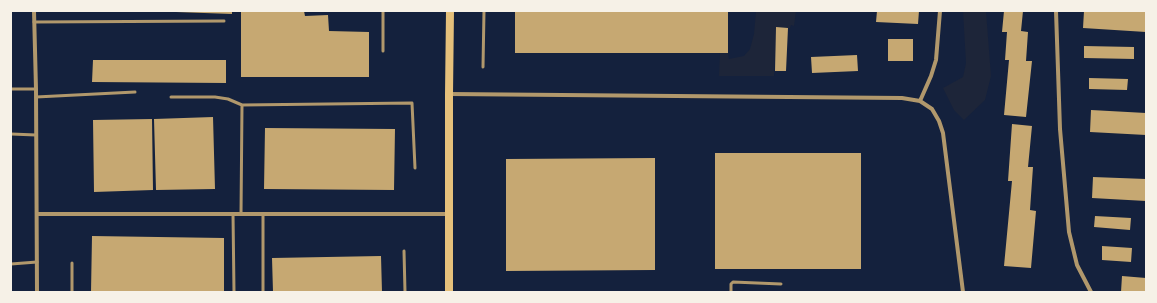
<!DOCTYPE html>
<style>
body{margin:0}
#map{position:relative;width:1157px;height:303px;overflow:hidden;background:#14213d;font-family:Signika,sans-serif}
canvas{display:block}
.frame{position:absolute;inset:0;border:12px solid #f6f1e7;pointer-events:none}
</style>
<div id="map">
<canvas width="1157" height="303"></canvas>
<div class="frame"></div>
</div>
<script>
const ctx = document.querySelector('canvas').getContext('2d');
ctx.lineJoin = 'round';
function paint(path, color) { ctx.fillStyle = color; ctx.fill(path, 'evenodd'); }
const toPath = rows => new Path2D(rows.map(r => 'M' + r).join(''));
function strokePath(path, color, width, dash) { ctx.strokeStyle = color; ctx.lineWidth = width; ctx.lineCap = dash ? 'butt' : 'round'; ctx.setLineDash(dash || []); ctx.stroke(path); }
const green = toPath([
 [756,11,796,11,794,26,791,25,790,28,776,28,774,76,719,76,720,53,728,53,729,59,744,56,750,49,754,34],
 [963,11,986,11,991,76,985,100,964,120,954,110,943,88,963,77,966,63]
]);
const building = toPath([
 [176,11,232,11,232,14,176,12],
 [241,11,304,11,305,16,328,15,329,31,369,32,369,77,241,77],
 [515,11,728,11,728,53,515,53],
 [877,11,919,11,918,24,876,22],
 [1004,11,1023,11,1021,31,1028,32,1026,61,1032,61,1026,117,1004,115,1009,60,1005,60,1007,32,1002,32],
 [1084,11,1146,11,1146,32,1083,28],
 [776,27,788,28,786,71,775,71],
 [888,39,913,39,913,61,888,61],
 [1084,46,1134,47,1134,59,1084,58],
 [857,55,858,71,812,73,811,57],
 [93,60,226,60,226,83,92,82],
 [1089,78,1128,79,1127,90,1089,89],
 [1091,110,1146,113,1146,135,1090,132],
 [213,117,215,189,156,190,154,119],
 [152,119,153,190,94,192,93,120],
 [1012,124,1032,126,1028,167,1033,167,1030,210,1036,211,1031,268,1004,266,1012,181,1008,181],
 [265,128,395,129,394,190,264,189],
 [715,153,861,153,861,269,715,269],
 [655,158,655,270,506,271,506,159],
 [1093,177,1146,179,1146,201,1092,198],
 [1095,216,1131,218,1130,230,1094,227],
 [92,236,224,238,224,292,91,292],
 [1102,246,1132,248,1131,262,1102,260],
 [381,256,382,292,273,292,272,258],
 [1122,276,1146,278,1146,292,1121,292]
]);
const service = toPath([
 [383,11,383,51],
 [34,22,224,21],
 [483,67,484,11],
 [11,89,36,89],
 [36,97,135,92],
 [171,97,215,97,228,99,242,105],
 [11,134,36,135],
 [233,214,234,292],
 [241,214,242,105,412,103,415,168],
 [404,251,405,292],
 [72,263,72,292],
 [11,264,37,262],
 [263,292,263,214],
 [731,292,731,284,733,282,781,284]
]);
const minor = toPath([
 [34,11,36,89,37,292],
 [1056,11,1060,129,1069,232,1077,265,1091,292],
 [449,94,902,98,920,101,932,109,939,121,943,133,963,292],
 [920,101,931,76,936,60,940,11],
 [37,214,449,214]
]);
const secondary = toPath([
 [449,292,449,94,450,11]
]);
paint(green, '#1d2539');
paint(building, '#c6a872');
strokePath(service, '#b1986c', 3);
strokePath(minor, '#b1986c', 4);
strokePath(secondary, '#e5c07b', 8);
</script>
